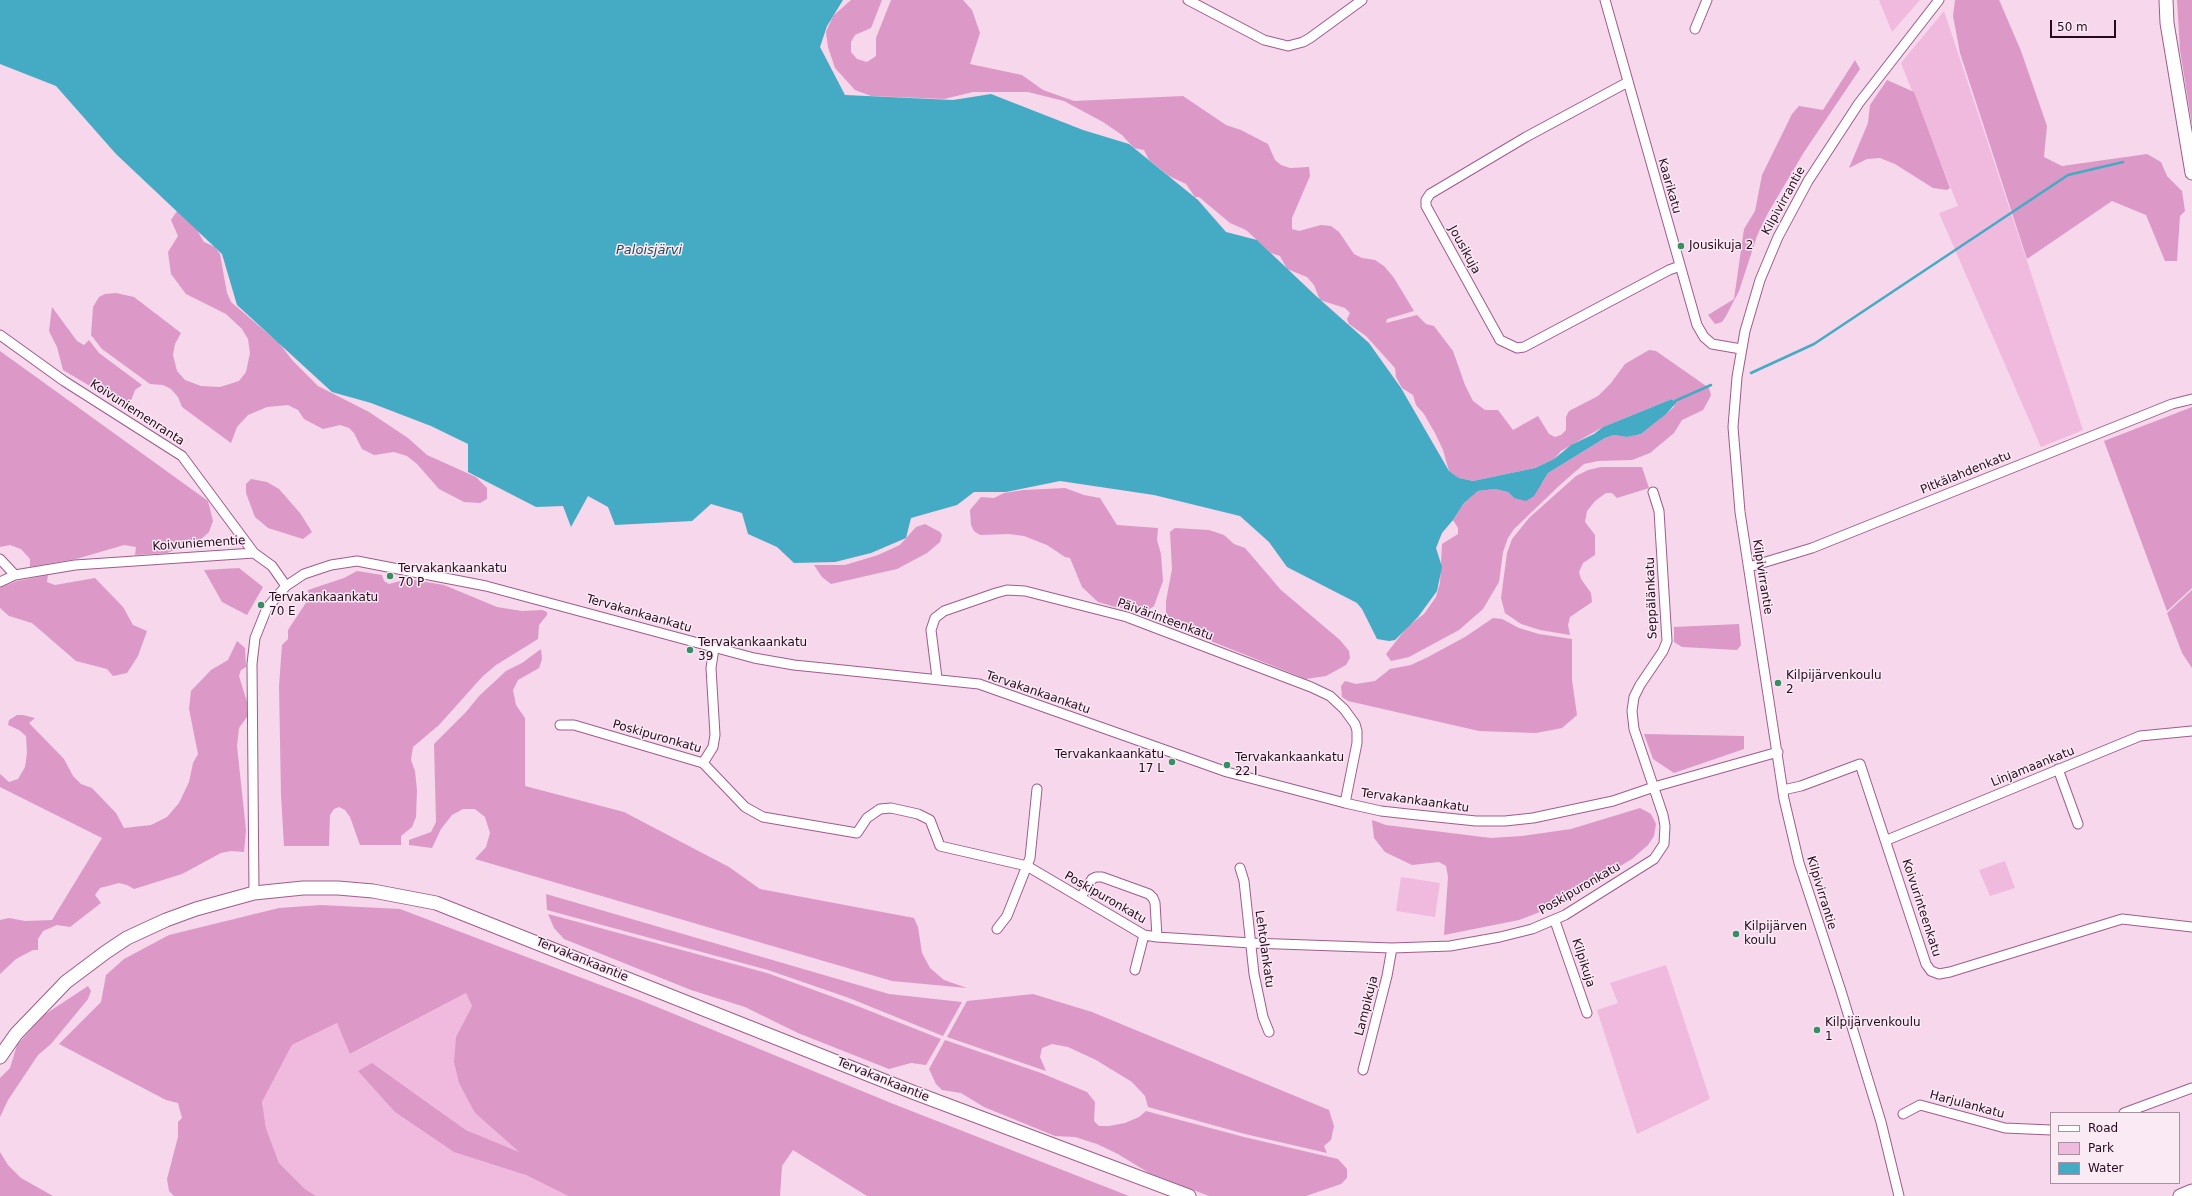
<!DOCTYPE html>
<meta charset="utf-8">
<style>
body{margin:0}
#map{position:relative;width:2192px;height:1196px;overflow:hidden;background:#f6d7ec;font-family:"DejaVu Sans",sans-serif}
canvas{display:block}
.legend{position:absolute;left:2050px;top:1112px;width:130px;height:72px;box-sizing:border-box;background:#f9eaf4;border:1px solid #a5919f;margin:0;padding:5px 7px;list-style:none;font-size:12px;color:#260b1f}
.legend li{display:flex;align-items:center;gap:8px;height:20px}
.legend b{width:20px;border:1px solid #a5919f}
.scale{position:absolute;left:2050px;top:20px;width:66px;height:18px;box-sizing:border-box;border:2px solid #260b1f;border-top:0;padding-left:5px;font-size:12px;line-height:14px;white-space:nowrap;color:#260b1f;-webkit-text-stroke:3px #f9eaf4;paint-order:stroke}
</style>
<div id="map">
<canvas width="2192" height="1196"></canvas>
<ul class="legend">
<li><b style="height:5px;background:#fff"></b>Road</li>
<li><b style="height:11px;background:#f0badf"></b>Park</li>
<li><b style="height:11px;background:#45aac4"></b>Water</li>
</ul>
<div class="scale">50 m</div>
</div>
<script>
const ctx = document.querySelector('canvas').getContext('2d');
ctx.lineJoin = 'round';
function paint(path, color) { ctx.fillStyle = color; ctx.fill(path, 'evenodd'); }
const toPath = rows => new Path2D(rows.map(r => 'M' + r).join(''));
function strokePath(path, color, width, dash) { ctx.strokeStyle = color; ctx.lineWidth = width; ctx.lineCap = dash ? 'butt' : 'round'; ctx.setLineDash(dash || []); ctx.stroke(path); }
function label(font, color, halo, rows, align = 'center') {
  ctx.font = font + ' "DejaVu Sans",sans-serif'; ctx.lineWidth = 3; ctx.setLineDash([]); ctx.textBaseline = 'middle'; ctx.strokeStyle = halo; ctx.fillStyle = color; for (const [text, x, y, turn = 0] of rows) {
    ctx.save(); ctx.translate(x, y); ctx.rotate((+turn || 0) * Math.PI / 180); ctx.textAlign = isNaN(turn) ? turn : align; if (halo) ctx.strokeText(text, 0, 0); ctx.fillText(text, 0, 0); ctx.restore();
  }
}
const green = toPath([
 [1879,0,1920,0,1892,32],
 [1944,11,2083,430,2041,447,1939,213,1958,206,1901,63],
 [2005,861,2015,888,1990,896,1979,870],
 [1401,877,1440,883,1435,917,1396,911],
 [1666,965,1710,1099,1637,1134,1597,1010,1618,1003,1610,983],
 [466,993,472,1006,456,1037,475,1113,520,1153,466,1130,373,1063,526,1175,568,1196,316,1196,305,1189,279,1163,266,1128,262,1102,292,1045,337,1023,351,1054]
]);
const forest = toPath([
 [851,0,882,0,871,28,855,35,851,42,851,52,857,59,867,62,876,56,876,38,891,0,963,0,972,10,980,33,970,64,1022,75,1043,90,1074,101,1183,96,1226,125,1241,130,1268,144,1275,160,1281,165,1290,168,1309,167,1310,176,1292,218,1292,229,1299,231,1321,225,1331,226,1339,232,1354,254,1362,258,1375,260,1384,266,1394,278,1414,311,1387,319,1386,323,1417,315,1426,324,1434,326,1453,351,1465,385,1473,401,1485,410,1498,410,1513,430,1538,416,1549,434,1555,437,1561,435,1566,430,1566,417,1569,411,1598,396,1611,383,1625,364,1649,350,1656,351,1709,388,1711,395,1708,401,1703,410,1682,420,1674,433,1650,453,1632,460,1598,461,1584,464,1561,484,1514,529,1508,538,1503,552,1499,582,1483,609,1459,630,1409,657,1391,661,1386,654,1408,626,1424,614,1436,597,1440,583,1442,544,1458,534,1458,528,1453,520,1464,503,1478,491,1495,489,1508,492,1514,498,1542,483,1548,473,1605,438,1614,435,1627,437,1641,434,1674,407,1675,401,1672,399,1603,427,1561,451,1554,459,1535,468,1473,481,1459,478,1449,471,1443,450,1435,433,1424,414,1416,405,1413,395,1402,388,1396,377,1395,368,1366,336,1349,324,1347,319,1350,313,1345,308,1320,300,1314,285,1307,277,1287,269,1280,256,1271,253,1246,230,1230,223,1199,197,1195,197,1186,184,1169,176,1149,160,1144,150,1134,148,1122,135,1103,122,1064,101,1028,92,973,92,944,99,871,96,855,90,835,68,828,47,826,32,833,16],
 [1955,0,1999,0,2000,2,2021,51,2047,126,2044,157,2062,166,2147,154,2161,162,2167,176,2182,191,2185,211,2180,216,2177,261,2165,261,2146,215,2112,201,2027,259,1960,53,1953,16],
 [2177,0,2192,0,2192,125,2180,50],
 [1855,60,1860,69,1804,152,1768,213,1757,236,1739,291,1726,316,1722,322,1715,324,1708,315,1734,299,1744,229,1755,211,1762,175,1792,114,1799,106,1823,110],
 [1887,80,1914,92,1950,188,1947,190,1933,188,1895,164,1880,158,1867,159,1849,168,1868,123,1870,105],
 [177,211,197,230,204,242,215,247,220,254,227,293,231,302,279,343,293,361,318,386,369,412,408,438,427,455,476,477,487,488,487,499,480,503,464,502,439,489,417,464,407,456,394,452,374,455,362,449,354,433,349,428,340,425,323,429,304,419,298,410,288,405,267,407,248,415,237,427,231,443,182,407,178,397,171,389,163,385,150,384,102,349,91,335,93,307,99,297,105,294,116,293,134,297,181,333,175,344,173,355,177,371,185,380,201,386,220,387,239,381,246,372,250,353,248,339,242,329,226,314,186,294,171,274,168,252,178,236,171,220],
 [52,307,77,341,84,345,89,340,99,353,142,385,135,390,130,403,122,405,63,370,57,347,49,331],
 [0,351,208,501,213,521,209,532,200,540,167,553,135,555,136,547,124,545,76,559,30,567,30,559,21,549,10,545,0,547],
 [2192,407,2192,588,2167,611,2104,441],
 [1601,467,1642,467,1649,488,1617,498,1612,493,1606,493,1595,501,1587,511,1585,522,1595,535,1595,555,1583,563,1579,572,1581,579,1591,593,1592,602,1570,617,1568,625,1570,635,1540,630,1521,624,1505,613,1501,598,1507,553,1512,539,1529,518,1576,476,1588,470],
 [251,479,267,482,279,489,300,513,312,532,303,539,268,528,255,517,246,493,246,484],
 [1065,488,1084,495,1100,498,1117,525,1158,528,1157,540,1161,554,1163,581,1154,606,1147,611,1115,607,1098,602,1082,587,1070,558,1065,557,1047,545,1024,536,1009,534,980,535,974,531,971,525,970,510,981,497,994,498,1004,493,1024,490],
 [925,524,940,532,942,535,940,542,927,553,897,569,831,584,822,577,814,565,845,565,878,555,900,545,916,527],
 [1175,528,1209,530,1224,535,1234,544,1245,548,1281,590,1340,640,1349,651,1350,658,1346,665,1326,676,1306,679,1203,638,1182,628,1172,621,1166,615,1166,601,1172,569,1170,532],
 [239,568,263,587,247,615,222,602,204,570],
 [357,571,382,575,384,581,389,584,408,579,444,585,497,607,522,611,542,610,547,612,547,615,539,625,538,639,496,665,482,677,439,725,413,747,411,760,415,771,417,790,416,817,412,827,401,836,401,845,360,845,350,817,345,810,339,807,334,809,330,815,329,846,284,846,281,795,279,686,282,645,288,639,288,630,309,598,308,590,344,578],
 [48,575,47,582,55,585,95,578,123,607,133,625,147,631,138,656,127,673,113,676,107,669,76,661,32,623,9,616,0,608,0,588,17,581],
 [2192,590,2192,668,2182,653,2167,613],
 [1493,618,1502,619,1519,628,1539,634,1572,639,1572,680,1577,715,1562,728,1536,733,1479,731,1348,701,1342,697,1341,686,1345,681,1356,684,1375,681,1390,669,1411,665,1428,657,1465,637],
 [1739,624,1741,645,1737,650,1682,647,1674,642,1674,627],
 [237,641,245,648,246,667,241,670,239,676,247,702,247,717,239,728,237,746,246,830,244,852,231,851,221,853,182,874,134,889,127,885,119,883,100,888,95,895,101,903,70,927,57,925,43,931,38,939,38,950,33,950,16,959,0,974,0,920,9,918,25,921,52,920,102,838,0,787,0,774,9,782,18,779,25,767,27,753,26,736,19,730,8,725,9,720,17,715,23,715,35,718,29,723,64,759,73,776,81,784,92,788,116,813,124,828,151,825,167,817,179,803,189,782,193,763,198,754,189,709,191,691,211,670,228,660],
 [541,649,542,659,539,668,518,680,513,690,516,705,525,718,525,786,624,812,729,867,760,889,914,918,918,927,922,953,930,968,944,980,967,988,892,981,475,859,486,847,490,833,485,817,475,809,463,809,452,815,441,829,432,848,409,845,409,840,431,832,436,822,434,744,466,712,479,696,506,671,522,663],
 [1644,734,1744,736,1744,749,1674,773,1653,759],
 [1640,808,1651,814,1656,824,1654,836,1648,845,1632,859,1612,871,1569,901,1519,920,1444,935,1448,877,1446,866,1439,862,1412,865,1385,852,1374,838,1372,820,1386,825,1491,838,1522,836,1571,829],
 [546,894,889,994,962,1002,943,1036,849,998,768,970,547,910],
 [321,905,400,909,640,1000,896,1105,1129,1196,867,1196,793,1150,782,1166,780,1196,568,1196,526,1175,454,1152,395,1112,358,1071,372,1063,466,1130,519,1152,475,1113,459,1083,454,1062,456,1037,472,1006,466,993,350,1054,337,1023,292,1045,262,1102,266,1128,279,1163,305,1189,316,1196,174,1196,169,1191,167,1179,178,1137,178,1122,182,1118,178,1103,166,1100,59,1044,101,1002,106,975,124,959,169,935,279,908],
 [548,914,767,973,847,1002,941,1039,926,1065,911,1063,889,1069,798,1033,745,1007,691,990,564,939,554,928],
 [88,986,91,991,88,999,51,1044,38,1055,8,1100,0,1117,0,1078,10,1068,17,1045,44,1015],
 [1033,994,1092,1012,1329,1110,1334,1126,1331,1140,1324,1146,1327,1153,1245,1134,1148,1107,1145,1096,1132,1082,1096,1060,1068,1047,1052,1044,1042,1048,1040,1057,1046,1071,947,1037,967,1001],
 [945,1040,1041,1073,1087,1092,1095,1102,1094,1121,1099,1126,1109,1126,1125,1123,1139,1117,1146,1111,1244,1137,1338,1159,1347,1169,1347,1178,1341,1184,1306,1196,1209,1196,1149,1173,1118,1154,1097,1144,1075,1137,1055,1136,984,1107,961,1093,942,1090,936,1084,929,1069],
 [0,1152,8,1165,21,1178,53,1196,0,1196]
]);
const water = toPath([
 [0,0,843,0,827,26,820,47,845,95,953,100,991,94,1083,130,1129,144,1198,200,1226,232,1257,240,1316,296,1369,343,1401,388,1449,471,1459,478,1473,481,1535,468,1554,459,1571,445,1594,434,1603,427,1672,399,1676,403,1666,414,1641,434,1627,437,1614,435,1605,438,1548,473,1534,496,1526,501,1514,498,1508,492,1495,489,1478,491,1464,503,1453,520,1442,533,1436,548,1442,567,1437,591,1418,617,1395,640,1389,641,1377,639,1362,609,1357,603,1287,567,1269,542,1240,516,1154,495,1060,481,1006,492,974,492,957,505,911,518,906,538,871,553,835,562,794,563,777,547,748,534,742,513,711,504,692,521,615,525,608,507,588,496,571,527,563,506,536,507,468,472,468,444,431,426,371,403,332,392,237,305,222,254,116,154,56,86,0,64]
]);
const stream = toPath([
 [1751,373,1814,344,2068,175,2123,162],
 [1675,401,1711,385]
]);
const street = toPath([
 [1188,0,1264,40,1288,46,1303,42,1310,38,1362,0],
 [1605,0,1697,325,1704,337,1712,344,1741,349],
 [1695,29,1707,0],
 [1628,82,1526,137,1430,194,1426,200,1426,206,1500,340,1517,348,1524,347,1669,270,1680,266],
 [0,335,64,381,182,456,254,553],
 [0,559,15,575],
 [1749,567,1812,548,2172,404,2192,399],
 [0,582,15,575,75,565,254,553,272,566,286,586,267,608,255,638,252,664,254,893],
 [286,586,304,574,331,565,357,561,486,586,754,658,794,665,979,684,1227,772,1345,803,1381,811,1408,814,1476,821,1505,821,1533,818,1613,801,1654,787,1778,752],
 [937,678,931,630,935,618,944,611,996,593,1007,590,1025,591,1127,617,1311,687,1330,696,1344,709,1355,724,1357,731,1357,743,1345,803],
 [560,725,574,725,703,763,745,807,763,817,857,833,867,818,880,809,891,808,918,814,930,820,940,846,1027,866,1144,935,1157,937,1251,943,1392,948,1450,946,1500,937,1532,929,1565,915,1654,859,1664,844,1665,826,1663,815,1634,729,1632,711,1634,697,1640,685,1663,651,1667,641,1659,511,1653,492],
 [703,763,713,747,715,735,711,668,714,648],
 [2058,769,2078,824],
 [1783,790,1801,786,1860,764,1926,964,1931,971,1939,974,1950,972,2122,919,2192,927],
 [1887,840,2140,736,2192,731],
 [1240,868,1244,881,1254,974,1263,1017,1269,1032],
 [1081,897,1092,879,1096,877,1102,877,1149,894,1153,898,1155,903,1157,937],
 [1555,921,1587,1013],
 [997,929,1007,916,1030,858,1037,789],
 [1135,970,1144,935],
 [1363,1070,1387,976,1392,948],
 [2124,1113,2192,1088],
 [1903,1114,1920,1105,2005,1128,2051,1130],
 [1899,1196,1881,1122,1841,991,1799,863,1784,799,1740,512,1733,427,1737,377,1745,331,1760,280,1778,237,1808,181,1859,103,1939,0]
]);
const secondary = toPath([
 [2166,0,2167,23,2192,173],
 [0,1057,16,1034,66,982,106,952,127,938,166,920,196,909,254,893,303,888,338,888,373,891,436,903,915,1093,1189,1196],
 [2180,1196,2192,1191]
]);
const markers = [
 [1681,246,4,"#378e62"],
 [390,576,4,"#378e62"],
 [261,605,4,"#378e62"],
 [690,650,4,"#378e62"],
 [1778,683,4,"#378e62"],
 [1172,762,4,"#378e62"],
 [1227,765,4,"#378e62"],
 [1736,934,4,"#378e62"],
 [1817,1030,4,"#378e62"]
];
const streetNames = [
 ["Kaarikatu",1669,186,74],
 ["Kilpivirrantie",1784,201,-61],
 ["Jousikuja",1464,250,61],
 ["Koivuniemenranta",137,413,33],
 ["Pitkälahdenkatu",1966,473,-22],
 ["Koivuniementie",199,544,-4],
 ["Kilpivirrantie",1762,577,81],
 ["Seppälänkatu",1652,598,-92],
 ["Tervakankaankatu",639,614,16],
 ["Päivärinteenkatu",1165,620,20],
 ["Tervakankaankatu",1038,693,19],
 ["Poskipuronkatu",657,737,16],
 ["Linjamaankatu",2033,767,-22],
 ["Tervakankaankatu",1415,801,8],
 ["Poskipuronkatu",1580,889,-30],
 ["Kilpivirrantie",1821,893,73],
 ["Poskipuronkatu",1105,898,30],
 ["Koivurinteenkatu",1921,908,72],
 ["Lehtolankatu",1264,949,82],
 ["Tervakankaantie",582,960,22],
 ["Kilpikuja",1583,963,72],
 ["Lampikuja",1367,1006,-76],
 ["Tervakankaantie",883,1080,22],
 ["Harjulankatu",1967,1105,15]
];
const poiNames = [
 ["Jousikuja 2",1689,246],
 ["Tervakankaankatu",398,569],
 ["70 P",398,583],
 ["Tervakankaankatu",269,598],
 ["70 E",269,612],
 ["Tervakankaankatu",698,643],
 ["39",698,657],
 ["Kilpijärvenkoulu",1786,676],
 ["2",1786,690],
 ["Tervakankaankatu",1164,755,"right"],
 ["17 L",1164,769,"right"],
 ["Tervakankaankatu",1235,758],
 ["22 I",1235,772],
 ["Kilpijärven",1744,927],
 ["koulu",1744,941],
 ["Kilpijärvenkoulu",1825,1023],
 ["1",1825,1037]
];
const waterNames = [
 ["Paloisjärvi",649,251]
];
paint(green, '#f0badf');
paint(forest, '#dc99c8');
paint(water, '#45aac4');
strokePath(stream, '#45aac4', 2.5);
strokePath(street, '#9f5c8c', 11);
strokePath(secondary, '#9f5c8c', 15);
strokePath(street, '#fff', 9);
strokePath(secondary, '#fff', 13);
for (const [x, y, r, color] of markers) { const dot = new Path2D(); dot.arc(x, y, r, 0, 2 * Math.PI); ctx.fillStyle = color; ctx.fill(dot); strokePath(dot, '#f9eaf4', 1.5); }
label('12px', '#260b1f', '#f9eaf4', streetNames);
label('12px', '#260b1f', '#f9eaf4', poiNames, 'left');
label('italic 13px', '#204c58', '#f9eaf4', waterNames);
</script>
